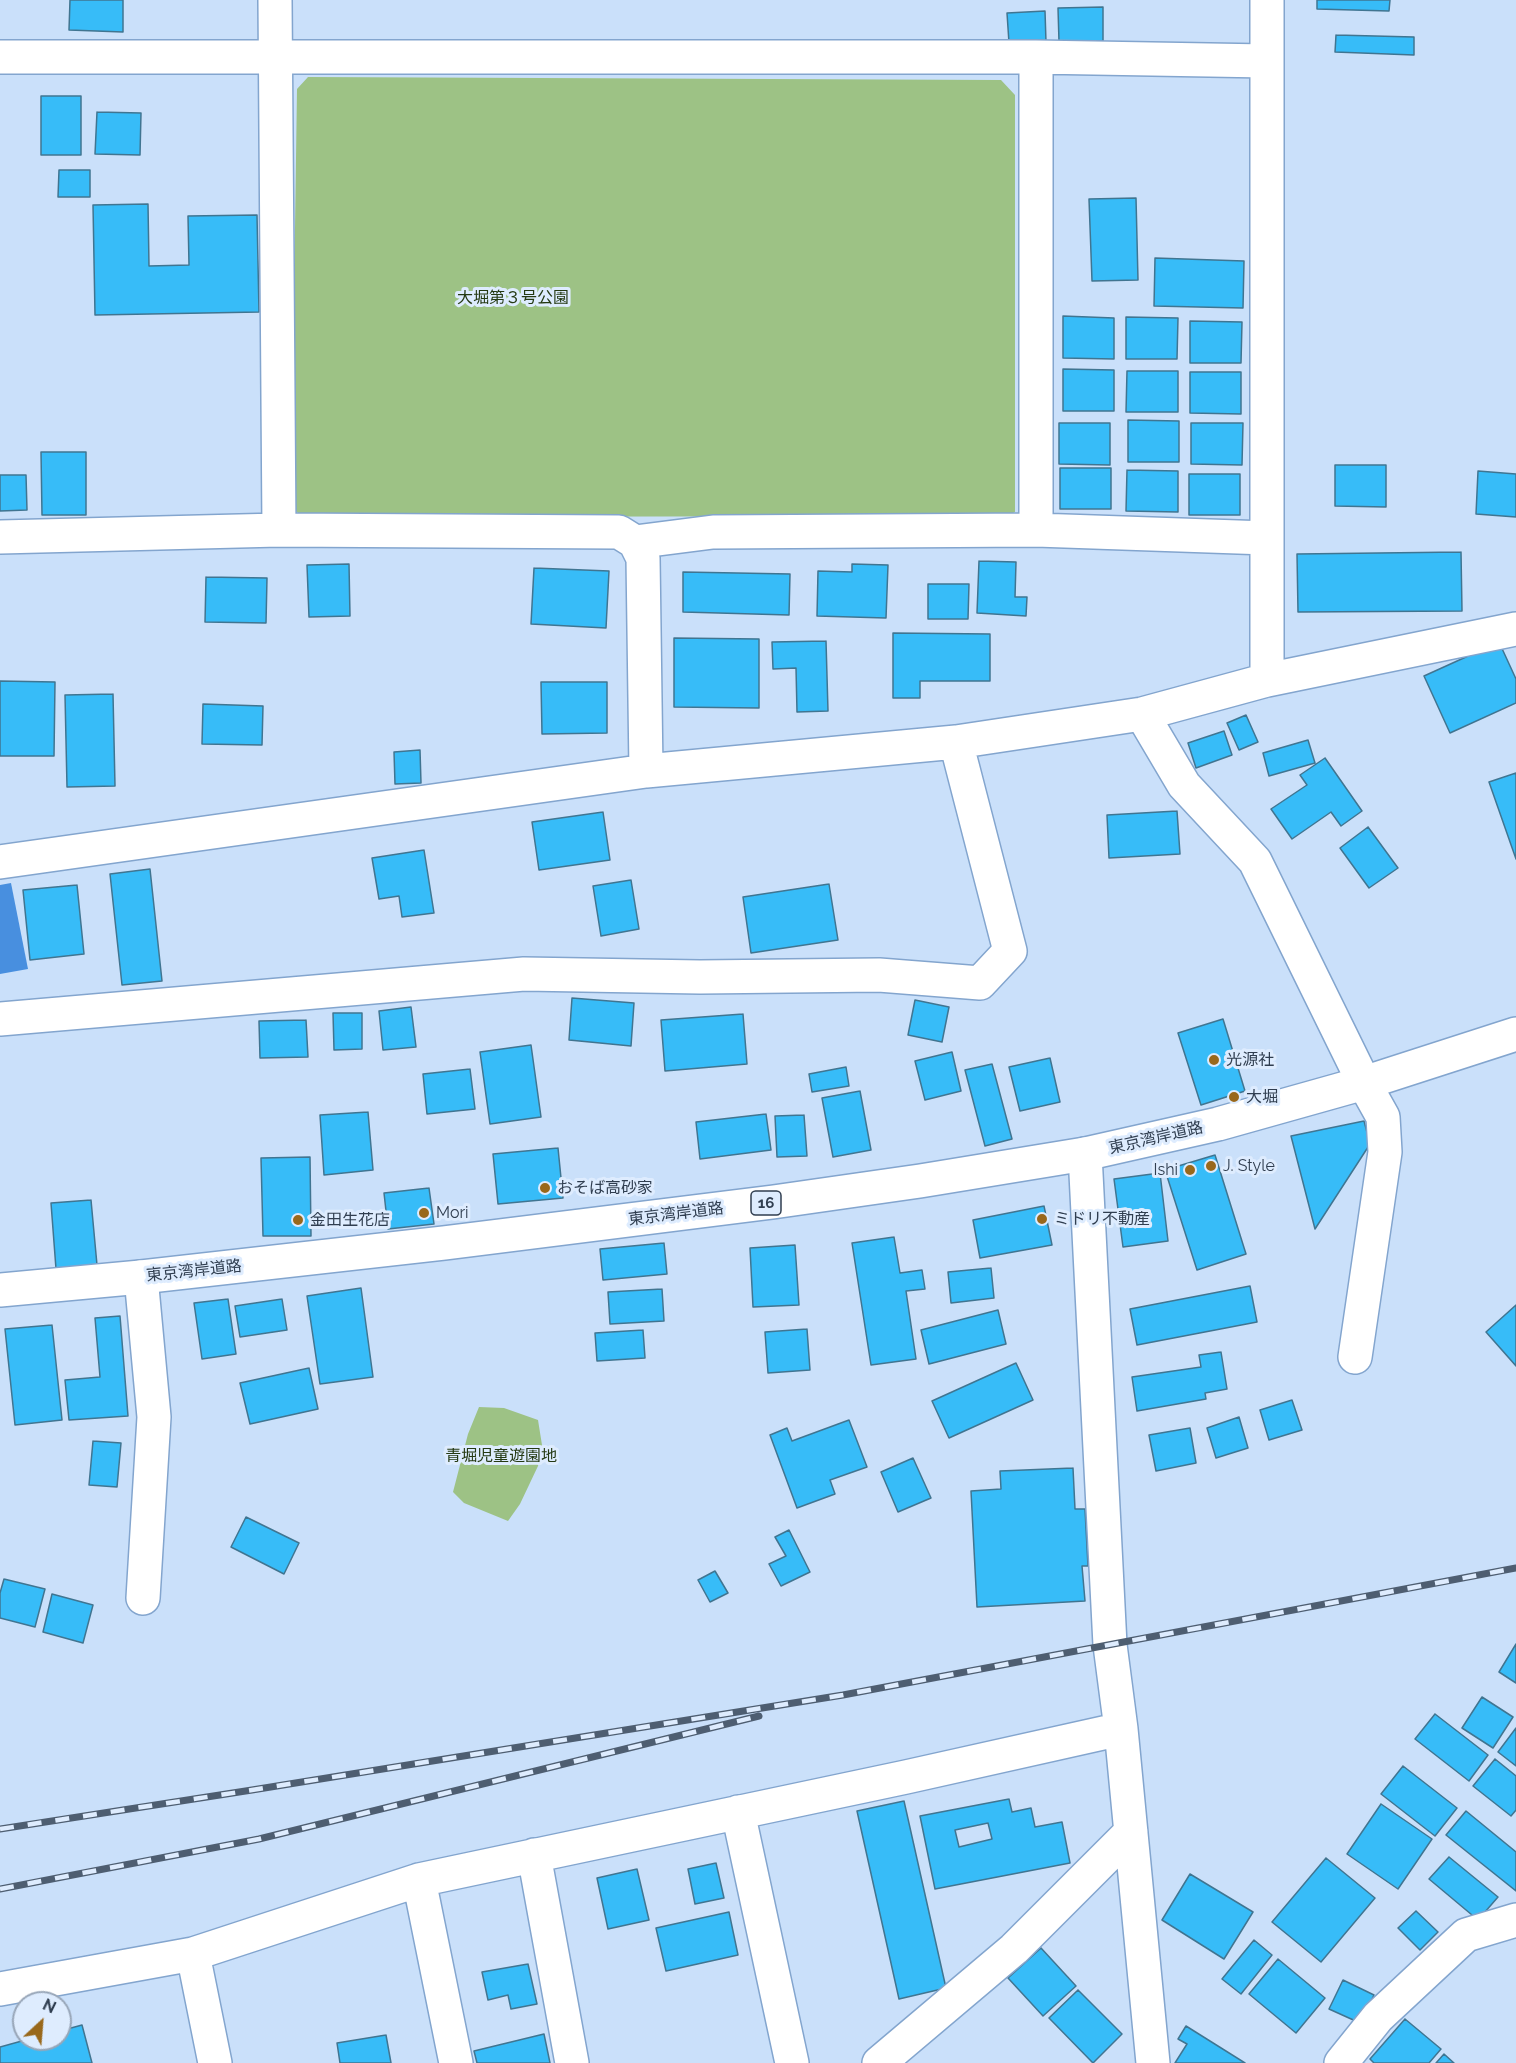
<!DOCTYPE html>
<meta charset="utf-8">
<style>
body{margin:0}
#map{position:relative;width:1516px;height:2063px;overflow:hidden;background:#cae0fa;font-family:Raleway,sans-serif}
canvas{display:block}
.north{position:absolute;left:12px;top:1991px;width:60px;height:60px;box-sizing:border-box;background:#deecfe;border:2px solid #98a6b8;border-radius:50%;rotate:26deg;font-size:16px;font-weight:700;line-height:24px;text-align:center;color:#303e50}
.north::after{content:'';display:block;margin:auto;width:21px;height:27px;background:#99681b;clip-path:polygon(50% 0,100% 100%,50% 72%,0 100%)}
</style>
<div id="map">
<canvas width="1516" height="2063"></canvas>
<div class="north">N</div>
</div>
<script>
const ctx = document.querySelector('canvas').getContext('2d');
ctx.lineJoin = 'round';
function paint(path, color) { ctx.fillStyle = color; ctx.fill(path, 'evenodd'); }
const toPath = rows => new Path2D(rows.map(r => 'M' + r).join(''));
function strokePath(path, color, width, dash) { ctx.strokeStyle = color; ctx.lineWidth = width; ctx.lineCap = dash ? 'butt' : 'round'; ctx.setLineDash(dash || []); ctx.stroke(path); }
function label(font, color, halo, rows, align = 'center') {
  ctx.font = font + ' Raleway,"Noto Sans JP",sans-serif'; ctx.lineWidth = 6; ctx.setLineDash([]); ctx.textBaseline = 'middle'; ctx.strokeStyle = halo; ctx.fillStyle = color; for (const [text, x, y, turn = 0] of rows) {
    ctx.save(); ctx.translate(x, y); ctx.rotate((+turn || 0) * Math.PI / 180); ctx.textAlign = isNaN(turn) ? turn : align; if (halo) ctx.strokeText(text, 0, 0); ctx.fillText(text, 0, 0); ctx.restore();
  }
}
const green = toPath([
 [308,77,1001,80,1015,95,1015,512,1007,516,302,517,291,506,297,89],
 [479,1407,504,1408,538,1420,542,1445,538,1466,520,1504,508,1521,464,1503,453,1492,468,1434]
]);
const water = toPath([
 [11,883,28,969,0,974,0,885]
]);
const building = toPath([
 [70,0,123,0,123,32,69,30,70,0],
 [1317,0,1390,0,1389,11,1317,9,1317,0],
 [1103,7,1103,41,1059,42,1058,8,1103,7],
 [1045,11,1046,42,1009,43,1007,13,1045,11],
 [1336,35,1414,37,1414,55,1335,52,1336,35],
 [41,96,81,96,81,155,41,155,41,96],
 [97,112,141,113,140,155,95,154,97,112],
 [59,170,90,170,90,197,58,197,59,170],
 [1136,198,1138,280,1092,281,1089,199,1136,198],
 [148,204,149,266,189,265,188,216,257,215,259,312,95,315,93,205,148,204],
 [1155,258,1244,261,1243,308,1154,306,1155,258],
 [1063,316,1114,318,1114,359,1063,358,1063,316],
 [1126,317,1178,318,1177,359,1126,359,1126,317],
 [1190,321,1242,322,1241,363,1190,363,1190,321],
 [1063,369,1114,370,1114,411,1063,411,1063,369],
 [1127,371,1178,371,1178,412,1126,412,1127,371],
 [1190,372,1241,372,1241,414,1190,413,1190,372],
 [1128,420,1179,421,1179,462,1128,462,1128,420],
 [1059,423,1110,423,1110,465,1059,464,1059,423],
 [1191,423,1243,423,1242,465,1191,464,1191,423],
 [41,452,86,452,86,515,42,515,41,452],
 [1335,465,1386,465,1386,507,1335,506,1335,465],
 [1060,468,1111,468,1111,509,1060,509,1060,468],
 [1127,470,1178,471,1178,512,1126,511,1127,470],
 [1478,471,1516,474,1516,517,1476,514,1478,471],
 [1189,474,1240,474,1240,515,1189,515,1189,474],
 [0,475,26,475,27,510,0,511,0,475],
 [1461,552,1462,611,1298,612,1297,554,1461,552],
 [979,561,1016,562,1015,597,1027,597,1026,616,977,613,979,561],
 [349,564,350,616,309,617,307,565,349,564],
 [852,564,888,565,886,618,817,616,818,571,852,572,852,564],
 [534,568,609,571,606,628,531,624,534,568],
 [683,572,790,574,789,615,683,612,683,572],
 [206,577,267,578,266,623,205,622,206,577],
 [928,584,969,584,968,619,928,619,928,584],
 [893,633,990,634,990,681,920,681,920,698,893,698,893,633],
 [674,638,759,639,759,708,674,707,674,638],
 [826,641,828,711,797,712,796,668,773,669,772,642,826,641],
 [1499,642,1516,679,1516,703,1450,733,1424,676,1499,642],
 [0,681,55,682,54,756,0,756,0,681],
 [541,682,607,682,607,733,542,734,541,682],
 [113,694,115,786,67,787,65,695,113,694],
 [203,704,263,706,262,745,202,744,203,704],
 [1246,715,1258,742,1239,750,1227,723,1246,715],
 [1224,731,1232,755,1196,768,1188,743,1224,731],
 [1308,740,1315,763,1269,776,1263,753,1308,740],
 [420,750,421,783,395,784,394,752,420,750],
 [1325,758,1362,811,1341,826,1331,812,1292,839,1271,809,1307,785,1300,775,1325,758],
 [1516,773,1516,859,1489,782,1516,773],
 [1177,811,1180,854,1109,858,1107,815,1177,811],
 [603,812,610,860,539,870,532,822,603,812],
 [1368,827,1398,868,1369,888,1340,848,1368,827],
 [424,850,434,913,402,917,399,896,379,899,372,858,424,850],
 [150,869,162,981,122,985,110,874,150,869],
 [631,880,639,929,601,936,593,886,631,880],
 [829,884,838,940,751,953,743,897,829,884],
 [77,885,84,954,30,960,23,890,77,885],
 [572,998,634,1003,631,1046,569,1040,572,998],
 [915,1000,949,1007,942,1042,908,1035,915,1000],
 [411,1007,416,1047,383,1050,379,1011,411,1007],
 [333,1013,362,1013,362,1049,334,1050,333,1013],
 [743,1014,747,1064,665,1071,661,1020,743,1014],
 [1223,1019,1245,1091,1201,1105,1178,1033,1223,1019],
 [306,1020,308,1057,260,1058,259,1021,306,1020],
 [531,1045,541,1117,490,1124,480,1052,531,1045],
 [952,1052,961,1091,925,1100,915,1061,952,1052],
 [1050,1058,1060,1102,1020,1111,1009,1067,1050,1058],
 [992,1064,1012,1139,985,1146,965,1070,992,1064],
 [846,1067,849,1086,812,1092,809,1074,846,1067],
 [470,1069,475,1109,427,1114,423,1074,470,1069],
 [860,1091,871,1150,833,1157,822,1098,860,1091],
 [368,1112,373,1170,324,1175,320,1115,368,1112],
 [766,1114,771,1150,700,1159,696,1122,766,1114],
 [804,1115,807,1156,777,1157,775,1116,804,1115],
 [1364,1121,1370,1144,1315,1229,1291,1136,1364,1121],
 [558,1148,563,1198,498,1204,493,1154,558,1148],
 [1215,1155,1246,1254,1197,1270,1165,1170,1215,1155],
 [310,1157,311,1236,263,1236,261,1158,310,1157],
 [1160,1173,1168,1241,1123,1247,1114,1179,1160,1173],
 [429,1188,434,1224,388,1229,384,1193,429,1188],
 [91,1200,97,1265,56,1269,51,1203,91,1200],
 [1044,1206,1052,1245,980,1258,973,1220,1044,1206],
 [894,1237,900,1273,922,1270,925,1289,906,1291,916,1359,871,1365,852,1243,894,1237],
 [664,1243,667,1274,603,1280,600,1249,664,1243],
 [795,1245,799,1305,753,1307,750,1248,795,1245],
 [991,1268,994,1298,951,1303,948,1272,991,1268],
 [1250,1286,1257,1322,1137,1345,1130,1309,1250,1286],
 [361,1288,373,1377,320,1384,307,1296,361,1288],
 [662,1289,664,1321,610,1324,608,1292,662,1289],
 [228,1299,236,1354,202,1359,194,1303,228,1299],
 [282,1299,287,1330,240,1337,235,1306,282,1299],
 [1516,1305,1516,1366,1486,1332,1516,1305],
 [998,1310,1006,1344,929,1364,921,1330,998,1310],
 [120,1316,128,1416,69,1420,65,1380,100,1377,95,1318,120,1316],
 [52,1325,62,1420,15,1425,5,1329,52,1325],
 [807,1329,810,1370,768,1373,765,1332,807,1329],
 [643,1330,645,1358,597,1361,595,1333,643,1330],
 [1221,1352,1227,1389,1205,1393,1206,1399,1137,1411,1132,1377,1201,1367,1199,1355,1221,1352],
 [1016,1363,1033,1400,949,1438,932,1401,1016,1363],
 [309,1368,318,1409,250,1424,240,1383,309,1368],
 [1292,1400,1302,1430,1269,1440,1260,1410,1292,1400],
 [1239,1417,1248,1448,1216,1458,1207,1428,1239,1417],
 [849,1420,867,1467,830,1480,835,1494,797,1508,770,1435,787,1428,792,1441,849,1420],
 [1190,1428,1196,1463,1156,1471,1149,1435,1190,1428],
 [93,1441,121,1443,117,1487,89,1485,93,1441],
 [913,1458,931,1498,898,1512,881,1472,913,1458],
 [1073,1468,1075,1509,1085,1509,1088,1566,1082,1566,1085,1601,977,1607,971,1491,1001,1489,1000,1471,1073,1468],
 [246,1517,299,1543,284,1574,231,1547,246,1517],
 [789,1530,810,1572,781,1586,769,1564,786,1556,775,1537,789,1530],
 [715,1571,728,1593,710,1602,698,1580,715,1571],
 [4,1579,45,1589,35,1627,0,1618,0,1593,4,1579],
 [52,1594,93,1605,83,1643,43,1632,52,1594],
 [1516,1644,1516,1683,1499,1672,1516,1644],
 [1482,1697,1513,1717,1493,1748,1462,1728,1482,1697],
 [1435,1714,1488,1755,1469,1781,1415,1739,1435,1714],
 [1516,1728,1516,1766,1498,1752,1516,1728],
 [1495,1759,1516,1776,1516,1810,1511,1816,1473,1786,1495,1759],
 [1403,1766,1457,1808,1435,1836,1381,1794,1403,1766],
 [1009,1799,1012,1812,1031,1808,1035,1827,1062,1822,1070,1863,935,1889,920,1816,1009,1799],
 [988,1823,992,1839,959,1847,955,1830,988,1823],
 [904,1801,946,1988,899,1999,857,1811,904,1801],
 [1381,1804,1432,1839,1398,1889,1347,1854,1381,1804],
 [1466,1811,1516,1852,1516,1891,1446,1835,1466,1811],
 [1449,1857,1498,1897,1478,1920,1429,1879,1449,1857],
 [1326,1858,1375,1898,1321,1962,1272,1922,1326,1858],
 [716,1863,724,1898,695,1904,688,1869,716,1863],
 [637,1869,649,1920,608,1929,597,1878,637,1869],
 [1190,1874,1253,1912,1224,1959,1162,1920,1190,1874],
 [1416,1911,1438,1932,1420,1950,1398,1928,1416,1911],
 [729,1912,738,1955,666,1971,656,1928,729,1912],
 [1254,1940,1272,1955,1241,1994,1222,1979,1254,1940],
 [1041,1948,1076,1986,1043,2016,1008,1978,1041,1948],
 [1278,1959,1325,1998,1296,2033,1249,1994,1278,1959],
 [528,1964,537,2004,511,2009,508,1995,488,2000,482,1972,528,1964],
 [1343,1980,1374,1995,1360,2023,1329,2009,1343,1980],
 [1078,1990,1122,2034,1093,2063,1049,2018,1078,1990],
 [1405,2019,1441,2049,1429,2063,1374,2063,1370,2059,1405,2019],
 [82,2025,92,2063,0,2063,0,2047,29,2039,60,2039,60,2031,82,2025],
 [1186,2026,1245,2063,1175,2063,1187,2044,1178,2039,1186,2026],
 [544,2034,550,2063,477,2063,474,2051,544,2034],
 [386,2035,391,2063,340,2063,337,2043,386,2035],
 [1444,2054,1454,2063,1436,2063,1444,2054]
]);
const minor = toPath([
 [275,0,279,530],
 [1267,0,1267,680],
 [0,57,1036,57,1267,61],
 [1036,530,1036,57],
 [0,537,279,530,619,532,635,542,643,558,646,771],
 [635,542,713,532,1036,530,1267,538],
 [1142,714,1184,785,1255,861,1364,1083,1383,1117,1385,1152,1355,1357],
 [0,862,646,771,956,742,1142,714,1267,680,1516,629],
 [0,1019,524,974,700,977,879,975,980,983,1010,951,956,742],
 [1085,1154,1110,1645,1121,1729,1153,2063],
 [141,1277,154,1417,143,1598],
 [738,1812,792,2063],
 [534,1855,572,2063],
 [419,1880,456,2063],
 [193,1954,215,2063],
 [0,1989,193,1954,419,1880,906,1777,1121,1729],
 [879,2063,1014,1949,1131,1832],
 [1341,2063,1378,2017,1466,1935,1516,1920]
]);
const trunk = toPath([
 [0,1290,141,1277,444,1243,773,1202,920,1181,1085,1154,1218,1124,1364,1083,1516,1034]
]);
const rail = toPath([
 [0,1829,252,1790,843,1695,1516,1568],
 [0,1889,259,1839,759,1716]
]);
const markers = [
 [1214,1060,6,"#99681b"],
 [1234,1097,6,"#99681b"],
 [1211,1166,6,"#99681b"],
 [1190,1170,6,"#99681b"],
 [545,1188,6,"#99681b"],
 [424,1213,6,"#99681b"],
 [1042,1219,6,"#99681b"],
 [298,1220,6,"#99681b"]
];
const shields = [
 [766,1203,30]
];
const shieldNames = [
 ["16",766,1203]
];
const parkNames = [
 ["大堀第３号公園",513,298],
 ["青堀児童遊園地",501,1456]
];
const poiNames = [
 ["光源社",1226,1060],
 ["大堀",1246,1097],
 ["J. Style",1223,1166],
 ["Ishi",1178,1170,"right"],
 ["おそば高砂家",557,1188],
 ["Mori",436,1213],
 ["ミドリ不動産",1054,1219],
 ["金田生花店",310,1220]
];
const streetNames = [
 ["東京湾岸道路",1156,1138,-13],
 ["東京湾岸道路",676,1214,-7],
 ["東京湾岸道路",194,1271,-6]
];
paint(green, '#9dc285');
paint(water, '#488fdf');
paint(building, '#37bcf8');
strokePath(building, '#407591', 1.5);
strokePath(minor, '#83a5ce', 36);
strokePath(trunk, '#83a5ce', 36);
strokePath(minor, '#fff', 33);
strokePath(trunk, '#fff', 33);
strokePath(rail, '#4e5e71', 7);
strokePath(rail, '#deecfe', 4.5, [14]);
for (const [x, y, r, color] of markers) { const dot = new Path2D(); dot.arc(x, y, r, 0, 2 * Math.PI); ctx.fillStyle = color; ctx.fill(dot); strokePath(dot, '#deecfe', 2); }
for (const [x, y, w] of shields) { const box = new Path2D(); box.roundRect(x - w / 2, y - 12, w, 24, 4.5); ctx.fillStyle = '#deecfe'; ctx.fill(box); strokePath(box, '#303e50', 1.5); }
label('bold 15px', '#303e50', null, shieldNames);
label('16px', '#243912', '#deecfe', parkNames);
label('16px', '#303e50', '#deecfe', poiNames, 'left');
label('16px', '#303e50', '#deecfe', streetNames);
</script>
